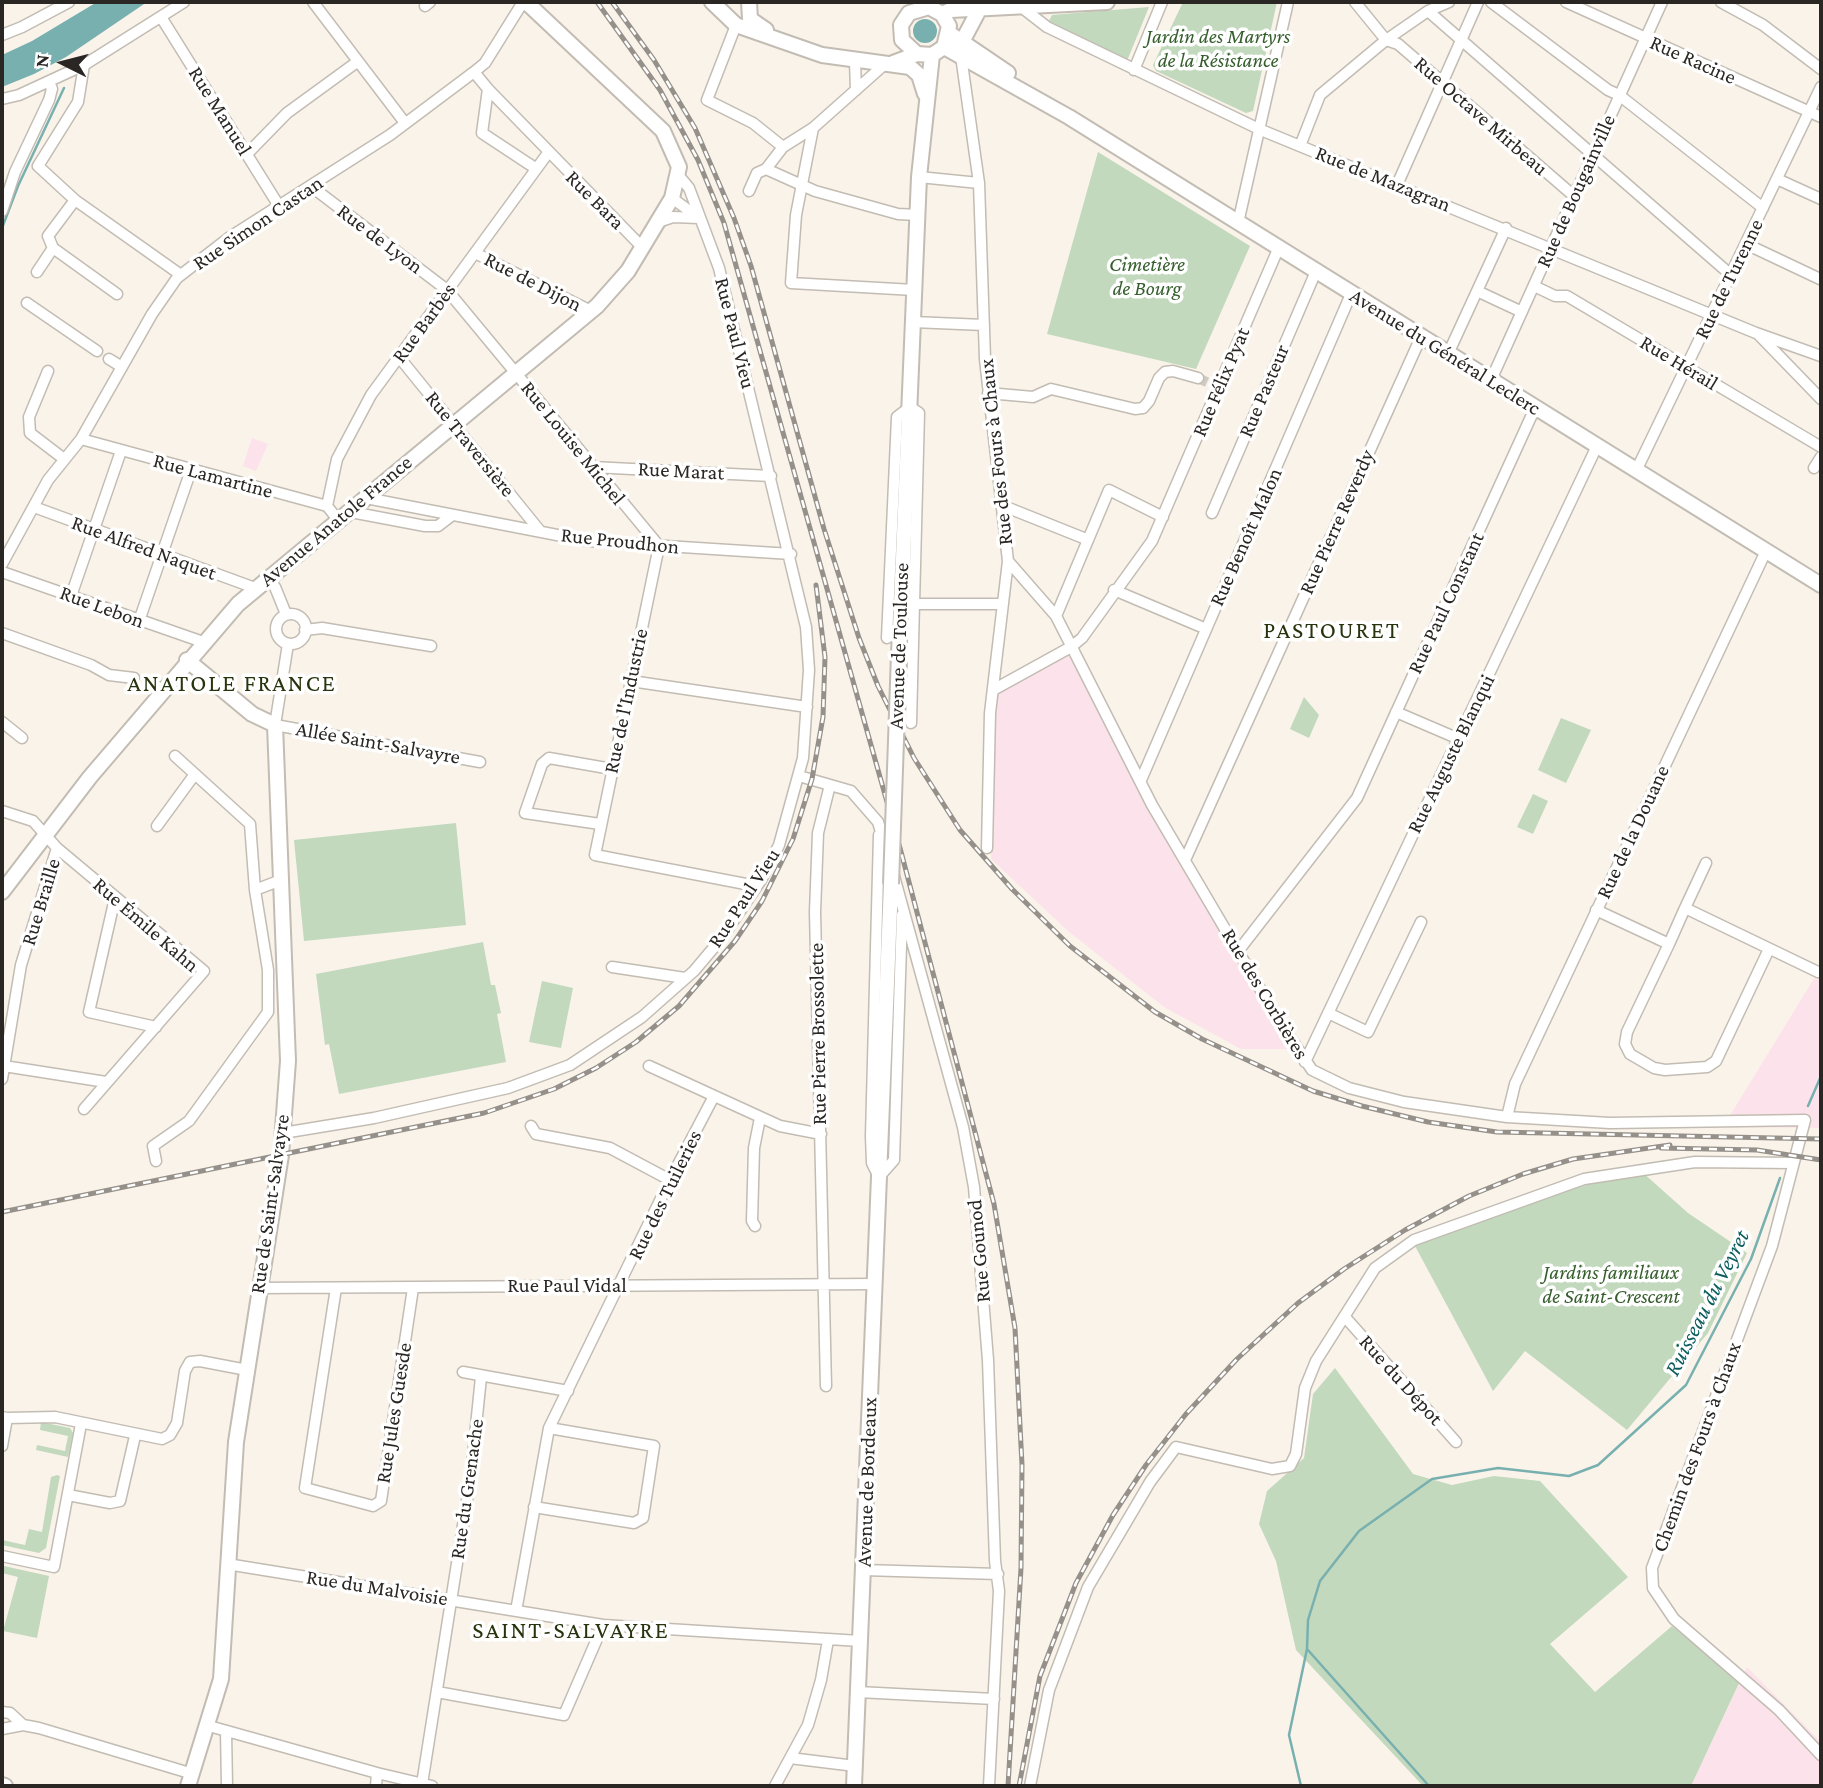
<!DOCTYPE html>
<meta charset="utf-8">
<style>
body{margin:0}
#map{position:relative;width:1823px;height:1788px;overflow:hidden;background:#faf3ea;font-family:"Crimson Pro",serif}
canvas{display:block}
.frame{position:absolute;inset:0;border:4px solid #292623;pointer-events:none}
.north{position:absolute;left:28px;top:28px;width:70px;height:70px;-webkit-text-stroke:5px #fff;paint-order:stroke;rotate:276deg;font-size:19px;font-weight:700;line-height:28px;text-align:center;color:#292623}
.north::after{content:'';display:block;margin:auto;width:24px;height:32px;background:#292623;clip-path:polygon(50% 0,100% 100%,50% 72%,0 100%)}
</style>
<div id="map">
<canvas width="1823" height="1788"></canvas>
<div class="frame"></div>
<div class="north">N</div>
</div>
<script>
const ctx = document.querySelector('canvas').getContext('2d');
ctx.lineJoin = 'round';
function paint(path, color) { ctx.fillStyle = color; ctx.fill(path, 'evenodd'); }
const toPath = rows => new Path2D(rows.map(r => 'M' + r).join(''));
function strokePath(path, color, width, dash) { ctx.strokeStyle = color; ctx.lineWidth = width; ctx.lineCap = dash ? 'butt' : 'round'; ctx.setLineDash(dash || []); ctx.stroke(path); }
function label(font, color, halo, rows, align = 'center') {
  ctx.font = font + ' "Crimson Pro",serif'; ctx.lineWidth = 7; ctx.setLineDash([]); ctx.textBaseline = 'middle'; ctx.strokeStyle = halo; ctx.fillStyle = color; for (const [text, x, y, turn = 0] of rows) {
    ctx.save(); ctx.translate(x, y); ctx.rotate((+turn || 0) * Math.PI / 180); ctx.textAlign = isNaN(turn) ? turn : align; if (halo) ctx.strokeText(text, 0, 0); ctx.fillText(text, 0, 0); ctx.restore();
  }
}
const industrial = toPath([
 [252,438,268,444,256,471,243,466],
 [1071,650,1294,1049,1241,1049,1164,1007,1068,931,991,859,996,691],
 [1821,967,1821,1128,1723,1127],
 [1747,1667,1821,1742,1821,1786,1691,1786]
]);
const green = toPath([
 [1183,2,1277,2,1253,111,1246,113,1156,71,1153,65],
 [1149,7,1127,61,1049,21,1052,15],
 [1098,152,1250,246,1196,369,1047,334],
 [1304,697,1319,715,1309,738,1290,729],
 [1561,718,1591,730,1566,783,1538,770],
 [1533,794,1548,801,1533,834,1517,827],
 [456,823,466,925,304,941,294,840],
 [483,942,491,985,495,985,501,1013,497,1014,506,1062,339,1094,329,1044,325,1045,316,974],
 [542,981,573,988,561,1048,529,1042],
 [1641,1171,1688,1213,1747,1253,1708,1333,1627,1430,1525,1351,1493,1391,1415,1246,1489,1215,1556,1193],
 [1335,1368,1413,1474,1452,1485,1494,1476,1540,1481,1628,1577,1550,1644,1595,1692,1672,1626,1740,1681,1691,1786,1423,1786,1296,1650,1276,1561,1259,1524,1267,1491,1304,1458,1313,1394],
 [41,1422,70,1428,73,1433,68,1457,36,1450,37,1445,65,1451,68,1436,40,1430],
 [57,1475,60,1476,46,1548,39,1553,2,1545,2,1540,25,1545,29,1529,42,1532,51,1477],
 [4,1566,49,1576,37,1638,3,1631,18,1577,2,1573]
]);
const water = toPath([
 [97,2,147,2,66,57,34,74,2,87,2,55,32,41],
 '913 31a12 12 0 1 1 24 0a12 12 0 1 1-24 0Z'
]);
const stream = toPath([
 [2,228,18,186,64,88],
 [1808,1106,1821,1076],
 [1307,1649,1429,1786],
 [1301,1786,1289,1735,1307,1649,1308,1620,1320,1581,1359,1531,1432,1479,1498,1468,1569,1476,1598,1465,1686,1385,1751,1259,1780,1178]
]);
const streetTunnel = toPath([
 [1198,378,1211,384]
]);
const street = toPath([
 [313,2,402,119],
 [1355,2,1386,40,1398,44,1574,196],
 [1491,2,1608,90,1619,95,1763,208],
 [1566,2,1821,117],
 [1721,2,1763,25,1821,69],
 [425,6,430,2],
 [1020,6,1047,27,1261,130,1756,333,1821,356],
 [1428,11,1731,275],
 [161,17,279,206],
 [736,25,707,100,753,123,783,147],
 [2,35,22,27,69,2],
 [961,56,979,183,985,359,1008,561,990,713,987,848],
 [855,62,856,90],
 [1134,70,1162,2],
 [474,72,488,89,482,133,535,168],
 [488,89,643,248],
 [2,99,19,95,84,65,184,2],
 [813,128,796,215,791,283,914,290],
 [1300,146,1320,95,1386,40,1428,11,1449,2],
 [247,154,287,113,357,62],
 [766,169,815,191,898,214,918,215],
 [919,177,979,183],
 [1777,179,1821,199],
 [1397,185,1478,2],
 [312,187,447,290,659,546,595,855,756,886],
 [749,191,757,173,766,169,783,147,813,128,885,64],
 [672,198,699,218],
 [75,200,38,166,78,102,84,65],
 [2,211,15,172,49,100,52,89,49,82],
 [658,222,673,217,699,218],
 [1238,223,1288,2],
 [1746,244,1820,279],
 [53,248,117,294],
 [475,253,591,311],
 [37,272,53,248,48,236,75,200,181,275],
 [1534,286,1555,296,1567,296,1821,447],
 [1477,291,1522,312],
 [27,303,97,351],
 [913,322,984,325],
 [1758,334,1821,399],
 [1448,354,1506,228],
 [399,357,540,531],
 [109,359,122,367],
 [48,371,29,417,30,433,64,459],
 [1491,380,1662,2],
 [988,393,1033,397,1051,389,1135,409,1143,408,1149,401,1159,378,1165,372,1173,371,1198,378],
 [81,439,327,506,339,521],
 [592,467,771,476],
 [1814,468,1821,457],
 [1636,471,1821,87],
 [366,498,588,541,791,554],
 [1001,505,1086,539],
 [327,506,337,459,371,395,548,153],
 [34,507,255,588],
 [351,512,425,526,438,526,451,516],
 [1212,513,1317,269],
 [1008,561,1056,616,1152,805,1281,1024,1312,1070,1349,1088,1404,1102,1507,1117,1610,1123,1805,1120,1772,1246,1652,1568,1653,1588,1674,1619,1779,1710,1821,1755],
 [2,564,48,480,81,439,152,314,177,278,230,237,390,135,474,72,485,63,523,2],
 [2,572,203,642],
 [267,578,275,587,286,614],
 [1114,590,1204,628],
 [71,596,121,451],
 '276 629a15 15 0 1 1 30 0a15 15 0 1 1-30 0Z',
 [1056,616,1109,490,1163,517],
 [139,621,191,470],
 [305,630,322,628,431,646],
 [2,633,91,665,109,675,134,678],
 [887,638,897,417,910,407,919,413,914,604,1003,604],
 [288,644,275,725,480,762],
 [631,681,807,707],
 [151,684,163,689],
 [993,690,1071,647,1082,638,1152,541,1279,247],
 [1396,712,1459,739],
 [2,722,22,738],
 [911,723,914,604],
 [175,756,250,824,255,890],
 [799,776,851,791,878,822,889,858],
 [1141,780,1351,294],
 [2,811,33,821,57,848,204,971,84,1109],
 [600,824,525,813,542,764,549,758,612,769],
 [157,826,195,774],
 [879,835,871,1136,872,1163,879,1177,894,1160,902,915],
 [1185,860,1421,337],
 [894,876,963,1127,974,1187,988,1360,995,1561,999,1591,989,1786],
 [115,898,89,1012,156,1027],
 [1685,908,1706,863],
 [1596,910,1669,944,1685,908,1818,972],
 [1669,944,1627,1032,1625,1044,1630,1054,1654,1068,1665,1070,1707,1067,1716,1061,1769,949],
 [1239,950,1357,798,1535,408],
 [612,967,685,978],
 [1328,1013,1368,1032,1421,922],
 [1305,1062,1597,446],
 [4,1066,106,1082],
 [649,1066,780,1126,821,1134],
 [2,1079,21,965,57,848],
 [1507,1117,1515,1084,1766,551],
 [531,1126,536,1134,610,1148,670,1180],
 [283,1133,374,1118,508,1088,570,1065,642,1017,694,971,721,939,761,880,779,845,803,758,809,670,806,627,719,268,689,188,679,176],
 [156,1161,153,1146,189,1121,268,1012,268,970,255,890,281,880],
 [755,1226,752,1221,754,1148,760,1118],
 [259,1288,875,1284],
 [336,1288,305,1488,373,1506,381,1501,413,1288],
 [1345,1317,1456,1442],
 [463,1372,568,1391],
 [826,1386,815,912,818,833,830,785],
 [7,1418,55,1417,162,1439,170,1435,177,1423,185,1371,190,1362,200,1361,247,1370],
 [2,1446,7,1418,2,1417],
 [68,1495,110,1503,120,1501,135,1436],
 [534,1507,634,1523,643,1518,654,1446,549,1428],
 [2,1556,54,1567,81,1424],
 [227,1564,603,1625,860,1641],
 [863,1570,998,1574],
 [516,1611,549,1428,670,1180,714,1096],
 [437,1692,564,1715,603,1625],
 [858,1692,994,1699],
 [2,1712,10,1713,23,1725],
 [209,1726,377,1773],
 [2,1729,23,1725,39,1728,193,1774],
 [226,1731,227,1786],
 [790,1758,855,1766],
 [422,1784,471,1475,481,1377],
 [376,1786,377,1773,432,1786],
 [775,1786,808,1725,821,1680,828,1640],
 [1030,1786,1049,1690,1088,1587,1150,1482,1176,1447,1272,1469,1290,1466,1296,1454,1305,1388,1316,1361,1375,1268,1414,1240,1584,1179,1695,1162,1793,1163]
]);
const secondary = toPath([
 [712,2,736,25,822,55,910,67,919,75,925,94],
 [749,2,750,19,766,30],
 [942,14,951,10,1107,2],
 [949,33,1008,73],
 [963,40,980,8],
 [944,47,1069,117,1821,585],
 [893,63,917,54,932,55,944,47,949,26,942,14,929,7,909,13,901,25,902,40,917,54],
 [899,654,919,177,932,55],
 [187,660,252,714,275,725,288,1061,281,1155,236,1442,221,1679,188,1786],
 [2,892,90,777,238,604,597,306,628,271,672,198,679,167,663,131,526,2],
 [2,1785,5,1786],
 [854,1786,891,884]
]);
const rail = toPath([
 [597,2,660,90,698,160,724,223,900,848,994,1204,1015,1328,1022,1465,1021,1568,1008,1786],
 [612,2,654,60,695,128,734,218,751,266,824,529,859,638,878,686,914,758,960,830,1012,889,1070,946,1155,1012,1202,1039,1313,1091,1362,1106,1428,1122,1497,1132,1821,1139],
 [1661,1148,1757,1150,1821,1160],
 [2,1212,484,1113,554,1089,596,1068,636,1042,679,1006,735,941,762,901,793,839,812,779,823,717,825,657,816,585],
 [1019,1786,1040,1676,1076,1583,1113,1515,1146,1465,1186,1414,1237,1359,1298,1303,1344,1269,1405,1230,1469,1196,1523,1174,1573,1159,1670,1145]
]);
const secondaryBridge = toPath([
 [891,884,899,654]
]);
const parkNames = [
 ["Jardin des Martyrs",1218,37],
 ["de la Résistance",1218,61],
 ["Cimetière",1147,265],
 ["de Bourg",1147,289],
 ["Jardins familiaux",1611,1273],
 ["de Saint-Crescent",1611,1297]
];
const streetNames = [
 ["Rue Racine",1693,60,24],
 ["Rue Manuel",220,111,58],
 ["Rue Octave Mirbeau",1481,116,41],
 ["Rue de Mazagran",1383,179,22],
 ["Rue de Bougainville",1576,191,-66],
 ["Rue Bara",595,200,45],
 ["Rue Simon Castan",258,223,-34],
 ["Rue de Lyon",380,239,37],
 ["Rue de Turenne",1729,279,-64],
 ["Rue de Dijon",533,282,27],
 ["Rue Barbès",424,323,-54],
 ["Rue Paul Vieu",735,333,76],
 ["Avenue du Général Leclerc",1445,352,32],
 ["Rue Hérail",1679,363,31],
 ["Rue Félix Pyat",1221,382,-67],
 ["Rue Pasteur",1264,391,-67],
 ["Rue Louise Michel",573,443,51],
 ["Rue Traversière",470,444,51],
 ["Rue des Fours à Chaux",996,452,-96],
 ["Rue Marat",681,471,3],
 ["Rue Lamartine",213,476,15],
 ["Avenue Anatole France",336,521,-40],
 ["Rue Pierre Reverdy",1337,522,-66],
 ["Rue Benoît Malon",1246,537,-66],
 ["Rue Proudhon",620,541,6],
 ["Rue Alfred Naquet",144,548,20],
 ["Rue Paul Constant",1446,603,-65],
 ["Rue Lebon",102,607,20],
 ["Avenue de Toulouse",899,646,-88],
 ["Rue de l'Industrie",626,701,-78],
 ["Allée Saint-Salvayre",378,743,10],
 ["Rue Auguste Blanqui",1451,754,-64],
 ["Rue de la Douane",1633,832,-65],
 ["Rue Paul Vieu",744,898,-57],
 ["Rue Braille",41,902,-73],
 ["Rue Émile Kahn",146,925,41],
 ["Rue des Corbières",1265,994,59],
 ["Rue Pierre Brossolette",818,1034,-91],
 ["Rue des Tuileries",665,1195,-64],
 ["Rue de Saint-Salvayre",270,1204,-82],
 ["Rue Gounod",979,1251,-95],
 ["Rue Paul Vidal",567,1286],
 ["Rue du Dépot",1401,1380,48],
 ["Rue Jules Guesde",394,1413,-81],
 ["Chemin des Fours à Chaux",1697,1447,-70],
 ["Avenue de Bordeaux",867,1482,-88],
 ["Rue du Grenache",467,1489,-82],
 ["Rue du Malvoisie",377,1588,9]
];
const waterNames = [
 ["Ruisseau du Veyret",1707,1303,-63]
];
const quarterNames = [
 ["PASTOURET",1332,631],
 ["ANATOLE FRANCE",232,684],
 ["SAINT-SALVAYRE",571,1631]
];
paint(industrial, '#fce2eb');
paint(green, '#c2d9bd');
paint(water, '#78b0b0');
strokePath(stream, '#78b0b0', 2.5);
strokePath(streetTunnel, '#d0cac2', 10, [10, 5]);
strokePath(street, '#c2bcb3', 13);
strokePath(secondary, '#c2bcb3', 18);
strokePath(street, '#fff', 10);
strokePath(secondary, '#fff', 14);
strokePath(rail, '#959089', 5);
strokePath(rail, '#fff', 2.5, [8]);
strokePath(secondaryBridge, '#c2bcb3', 18, []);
strokePath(secondaryBridge, '#fff', 14);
label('italic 21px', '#365e2d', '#fff', parkNames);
label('21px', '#292623', '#fff', streetNames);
label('italic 23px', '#0c5d5e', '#fff', waterNames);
ctx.letterSpacing = '2px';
label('24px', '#28340e', '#fff', quarterNames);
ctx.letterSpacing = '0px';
</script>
